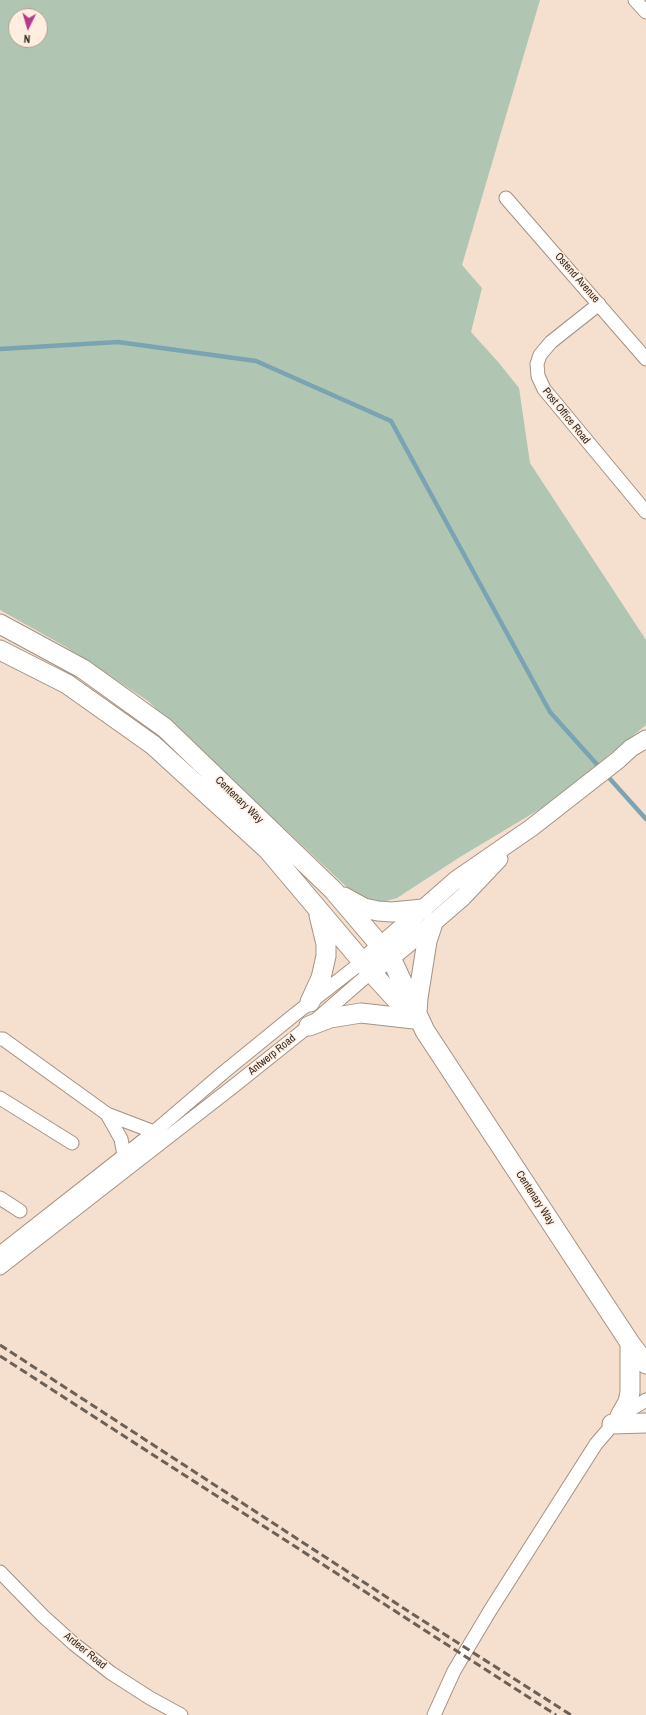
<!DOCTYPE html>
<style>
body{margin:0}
#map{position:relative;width:646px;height:1715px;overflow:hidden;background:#f5dfce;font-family:"Archivo Narrow",sans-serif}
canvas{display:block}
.north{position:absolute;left:8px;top:8px;width:40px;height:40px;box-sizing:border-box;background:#ffeddf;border:1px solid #ad9f95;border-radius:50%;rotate:185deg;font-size:11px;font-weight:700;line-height:16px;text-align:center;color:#332b25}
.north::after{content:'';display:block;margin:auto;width:14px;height:18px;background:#b43a8d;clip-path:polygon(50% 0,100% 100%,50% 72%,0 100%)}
</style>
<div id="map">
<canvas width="646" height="1715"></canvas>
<div class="north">N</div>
</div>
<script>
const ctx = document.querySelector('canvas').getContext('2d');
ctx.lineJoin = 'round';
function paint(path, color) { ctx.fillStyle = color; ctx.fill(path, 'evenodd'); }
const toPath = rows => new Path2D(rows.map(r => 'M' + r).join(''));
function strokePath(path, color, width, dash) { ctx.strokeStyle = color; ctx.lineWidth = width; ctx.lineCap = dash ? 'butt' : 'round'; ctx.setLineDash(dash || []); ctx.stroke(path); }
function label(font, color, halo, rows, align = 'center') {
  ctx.font = font + ' "Archivo Narrow",sans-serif'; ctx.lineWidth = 3; ctx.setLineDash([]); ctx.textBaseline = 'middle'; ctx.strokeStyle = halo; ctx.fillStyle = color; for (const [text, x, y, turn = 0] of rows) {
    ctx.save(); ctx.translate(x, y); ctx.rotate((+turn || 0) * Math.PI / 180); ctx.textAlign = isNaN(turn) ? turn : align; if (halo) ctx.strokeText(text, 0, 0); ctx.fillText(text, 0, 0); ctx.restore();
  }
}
const green = toPath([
 [0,0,540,0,462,265,482,288,471,332,499,363,519,388,530,463,646,640,646,725,550,803,460,857,397,898,386,901,377,902,363,898,351,891,148,701,66,647,0,610],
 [16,16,40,16,40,40,16,40]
]);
const stream = toPath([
 [0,349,118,342,256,361,391,421,550,712,646,819]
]);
const minor = toPath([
 [635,0,646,12],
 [506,198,646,359],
 [599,304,551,342,540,355,537,364,538,376,544,389,646,512],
 [0,1039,3,1039,107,1114,154,1132],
 [0,1098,72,1143],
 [107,1114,121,1139,124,1155],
 [0,1198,20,1211],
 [0,1253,154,1132,224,1072,294,1015,362,962],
 [0,1268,235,1085,309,1026,371,972],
 [0,1572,43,1616,74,1644,111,1673,150,1698,181,1715],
 [434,1715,454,1671,491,1609,596,1444,620,1416,646,1400]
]);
const tertiary = toPath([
 [362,962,457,879,531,828,618,760,631,748,646,739],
 [371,972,391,958,433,923,463,897,499,859]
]);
const secondary = toPath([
 [0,624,83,669,165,728,333,890,391,958,425,1031,630,1343,646,1364],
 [0,650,67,684,153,745,268,850,371,972,413,1018],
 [344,897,364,908,378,911,392,912,423,909],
 [310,1002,321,978,326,956,326,944,319,915],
 [417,1012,418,998,427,941,433,923],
 [309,1026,330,1018,361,1013,414,1019],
 [620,1416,628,1402,630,1392,630,1343],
 [612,1424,646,1423]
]);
const rail = toPath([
 [0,1345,411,1613,571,1715],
 [0,1356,556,1715]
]);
const streetNames = [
 ["Ostend Avenue",577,278,49],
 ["Post Office Road",566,416,51],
 ["Centenary Way",239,800,44],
 ["Antwerp Road",272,1055,-39],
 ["Centenary Way",535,1198,57],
 ["Ardeer Road",85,1651,39]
];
paint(green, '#b0c6b2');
strokePath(stream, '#7aa3b4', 4.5);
strokePath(minor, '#a59282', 15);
strokePath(tertiary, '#a59282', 19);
strokePath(secondary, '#a59282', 21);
strokePath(minor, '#fff', 13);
strokePath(tertiary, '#fff', 17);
strokePath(secondary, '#fff', 19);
strokePath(rail, '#6c6057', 3, [8, 4]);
label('11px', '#332b25', '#ffeddf', streetNames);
</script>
